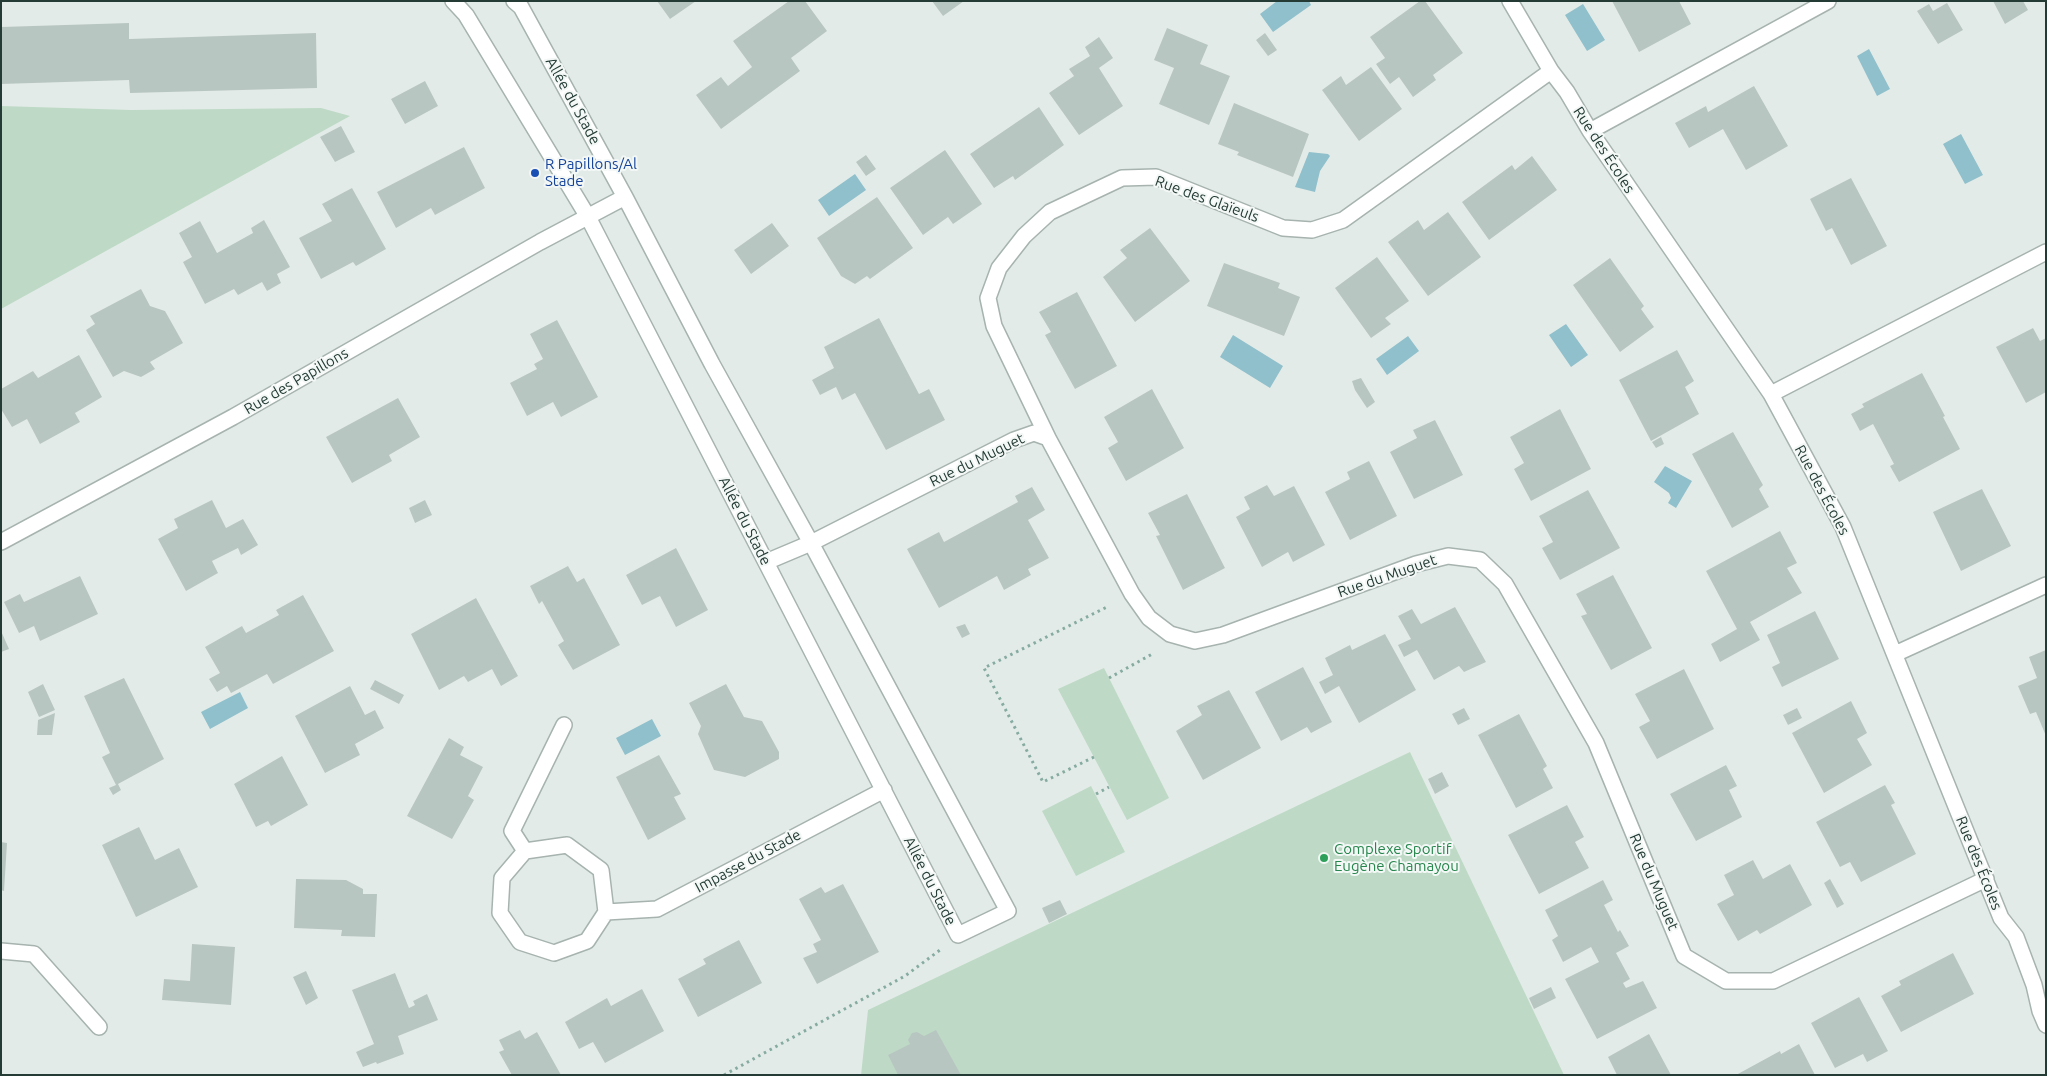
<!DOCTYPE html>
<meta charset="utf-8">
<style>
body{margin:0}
#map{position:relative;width:2047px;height:1076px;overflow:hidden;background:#e3ebe8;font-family:Ubuntu,sans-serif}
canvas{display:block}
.frame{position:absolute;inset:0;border:2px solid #243b35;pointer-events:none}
</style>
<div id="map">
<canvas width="2047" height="1076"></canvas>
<div class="frame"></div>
</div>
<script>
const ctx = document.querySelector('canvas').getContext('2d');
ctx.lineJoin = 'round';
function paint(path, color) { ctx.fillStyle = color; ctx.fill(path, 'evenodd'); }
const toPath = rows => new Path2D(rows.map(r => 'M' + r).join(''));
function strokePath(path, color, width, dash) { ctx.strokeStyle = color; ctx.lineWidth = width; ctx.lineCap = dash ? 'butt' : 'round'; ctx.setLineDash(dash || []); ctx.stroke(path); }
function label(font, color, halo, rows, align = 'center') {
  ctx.font = font + ' Ubuntu,sans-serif'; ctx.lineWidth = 4; ctx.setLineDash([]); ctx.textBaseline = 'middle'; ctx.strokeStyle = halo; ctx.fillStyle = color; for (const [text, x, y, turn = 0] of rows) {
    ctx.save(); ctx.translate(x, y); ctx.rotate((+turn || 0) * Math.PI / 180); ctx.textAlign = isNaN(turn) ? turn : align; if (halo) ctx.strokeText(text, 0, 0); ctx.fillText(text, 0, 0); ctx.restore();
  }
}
const green = toPath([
 [1,106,131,110,321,108,350,116,1,309],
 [1104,668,1169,798,1127,820,1058,689],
 [1410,752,1564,1075,861,1075,868,1010],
 [1091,786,1125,852,1076,876,1042,811]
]);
const water = toPath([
 [1277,1,1309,1,1311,5,1273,32,1260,14],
 [1583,4,1605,40,1587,51,1565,15],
 [1869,49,1890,89,1877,96,1857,56],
 [1961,134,1983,175,1965,184,1943,144],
 [1309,152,1328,154,1330,156,1320,171,1315,192,1295,187],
 [855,174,866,190,829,216,818,200],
 [1566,324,1588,355,1571,367,1549,335],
 [1233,335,1283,366,1270,388,1220,357],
 [1408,336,1419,351,1387,375,1376,359],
 [1665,466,1692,481,1676,508,1668,503,1671,498,1669,493,1654,482],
 [240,692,248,708,210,729,201,712],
 [652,719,661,736,625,755,616,738]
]);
const building = toPath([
 [657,1,696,1,670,19],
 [789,1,805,1,827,31,791,58,800,71,721,129,696,95,721,77,728,86,752,67,733,41],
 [932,1,964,1,943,16],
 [1420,1,1425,1,1463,53,1433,75,1436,80,1413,97,1399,77,1390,84,1376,64,1385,58,1370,37],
 [1612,1,1679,1,1691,24,1639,52],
 [1993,1,2023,1,2028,10,2005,24],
 [1947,3,1963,30,1938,44,1917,11,1929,4,1933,11],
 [129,23,129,39,316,33,317,88,130,93,129,80,1,84,1,27],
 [1167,28,1208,45,1200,64,1230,76,1209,125,1159,104,1174,68,1154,60],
 [1265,33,1277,50,1268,56,1256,40],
 [1099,37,1113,58,1099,68,1123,106,1079,135,1049,93,1074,76,1069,69,1090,56,1085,47],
 [1371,67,1402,109,1359,141,1322,90,1341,76,1346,85],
 [425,81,438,106,405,124,391,99],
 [1754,86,1788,146,1746,170,1723,129,1689,148,1675,123,1706,106,1708,112],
 [1234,103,1309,134,1293,177,1237,155,1239,152,1218,144],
 [1039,107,1064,145,1015,180,1013,176,994,188,970,154],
 [341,126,355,152,335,162,320,137],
 [464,147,485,188,435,215,431,208,396,228,377,192],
 [945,150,982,204,953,224,948,217,923,235,890,188],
 [866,155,876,169,866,176,856,162],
 [1532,156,1557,190,1489,240,1462,202,1512,165,1515,170],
 [1851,178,1887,246,1851,265,1832,228,1826,231,1810,199],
 [352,188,386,249,356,266,353,262,321,279,299,238,332,221,322,204],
 [877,197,913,248,870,279,867,276,855,284,841,276,817,238],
 [1448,212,1481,257,1428,296,1388,242,1418,220,1424,230],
 [264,220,290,267,277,274,281,283,267,291,262,282,238,295,234,289,205,304,183,262,192,257,179,233,200,221,217,253,253,233,251,228],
 [772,223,789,246,751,274,734,250],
 [1150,228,1190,281,1135,322,1103,277,1127,258,1120,250],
 [1377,257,1409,301,1385,318,1391,324,1371,338,1335,288],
 [1610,258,1644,306,1641,309,1654,327,1620,352,1573,285],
 [1224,263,1280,283,1278,288,1300,297,1284,336,1207,306],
 [141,289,150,306,165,311,183,343,150,362,155,369,141,377,124,371,113,377,86,330,95,324,90,316],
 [1077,292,1117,366,1075,389,1045,335,1051,332,1039,312],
 [879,318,919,394,929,389,945,420,886,450,855,393,842,400,836,387,820,395,812,380,834,368,824,347],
 [557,320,598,397,561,417,553,402,527,416,510,383,537,369,534,364,543,359,530,334],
 [2033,328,2040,341,2046,338,2046,392,2026,403,1996,347],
 [1677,350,1694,381,1685,387,1699,414,1651,441,1619,380],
 [79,355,102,397,75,413,80,422,40,444,27,419,12,427,1,409,1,389,33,371,38,378],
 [1922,373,1945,416,1943,417,1960,449,1899,482,1890,466,1894,464,1873,424,1860,431,1851,414,1864,407,1862,404],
 [1361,378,1375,402,1367,408,1355,390,1352,381],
 [1152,389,1184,448,1126,481,1108,448,1118,442,1104,417],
 [398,398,420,437,389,455,392,461,352,483,326,437],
 [1560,409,1591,469,1531,501,1514,469,1524,463,1510,437],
 [1435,420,1463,475,1414,499,1390,452,1417,438,1413,430],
 [1733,432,1763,485,1759,489,1769,507,1732,528,1692,454],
 [1661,437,1664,444,1656,448,1652,442],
 [1369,461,1397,516,1350,540,1325,492,1350,479,1347,472],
 [1267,485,1274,496,1294,486,1325,545,1293,562,1288,552,1262,567,1236,517,1250,509,1244,497],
 [1032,487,1045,510,1028,520,1049,558,1028,569,1031,575,1004,590,997,576,939,608,907,549,939,532,944,542,1018,502,1015,496],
 [1982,489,2011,546,1961,571,1933,512],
 [1588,490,1620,548,1560,580,1542,548,1553,542,1539,516],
 [1187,494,1225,568,1183,590,1156,536,1160,535,1148,513],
 [212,500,226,528,243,519,258,545,241,555,238,548,212,561,218,573,186,591,158,539,178,528,174,519],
 [425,500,432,515,415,523,409,508],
 [1780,531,1797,563,1787,568,1802,593,1750,622,1760,640,1720,662,1711,644,1737,629,1706,571],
 [676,548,708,610,676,627,660,596,642,605,626,575],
 [568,566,577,582,584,578,620,645,573,670,558,645,564,641,542,601,539,604,530,586],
 [1613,575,1652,648,1611,670,1581,616,1587,614,1576,594],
 [80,576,98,614,40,641,34,626,19,633,4,602,20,594,24,602],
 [303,595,334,651,273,684,267,674,231,693,227,686,217,692,209,679,220,673,205,647,242,626,246,633,279,615,276,610],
 [476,598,518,676,501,686,492,669,468,682,464,676,439,690,411,634],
 [1455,607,1486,662,1464,672,1459,666,1434,680,1417,650,1404,657,1398,645,1411,639,1398,616,1412,609,1421,624],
 [1815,611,1839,659,1782,687,1772,667,1780,663,1767,635],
 [965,624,970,634,962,638,956,627],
 [1,631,9,649,1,652],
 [1385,634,1416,690,1359,723,1339,686,1325,694,1319,682,1333,675,1325,658,1350,645,1352,650],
 [2046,650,2046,736,2036,712,2030,714,2018,686,2037,678,2029,657],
 [1303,667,1332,722,1311,733,1307,727,1281,741,1255,692],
 [1684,669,1714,729,1657,759,1639,727,1650,721,1635,694],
 [124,678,164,759,118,784,121,790,113,795,109,788,116,785,102,757,110,753,84,696],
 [375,680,404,695,399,704,370,689],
 [43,684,55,710,39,717,28,692],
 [726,684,744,717,762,721,779,752,779,759,745,777,714,770,698,734,701,726,689,703],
 [350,686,365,715,375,710,384,728,355,744,360,755,325,773,295,716],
 [1229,690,1261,748,1203,780,1176,731,1202,715,1197,706],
 [1851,701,1867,733,1857,739,1872,765,1824,793,1792,733],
 [1464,708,1470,719,1458,725,1452,714],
 [1797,708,1802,718,1788,725,1783,715],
 [55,713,52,735,37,735,38,720],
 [1519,714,1547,766,1543,769,1553,788,1516,808,1478,735],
 [449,738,464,747,460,755,483,767,468,796,474,800,452,839,407,816],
 [659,755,681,794,674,797,686,819,648,840,616,777],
 [282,756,308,805,271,826,268,821,256,827,234,784],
 [1726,765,1737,786,1729,790,1742,817,1696,841,1670,794],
 [1442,772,1449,786,1435,794,1428,779],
 [1885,785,1895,803,1891,805,1916,854,1861,882,1850,862,1840,867,1816,822],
 [1567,805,1584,837,1575,842,1589,868,1539,894,1508,835],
 [139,827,155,860,179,848,198,887,136,917,102,845],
 [1,842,7,843,4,891,1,890],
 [1753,860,1763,879,1790,864,1812,905,1760,934,1757,930,1738,941,1717,904,1734,895,1724,875],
 [296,879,346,880,363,889,363,894,377,894,375,937,341,936,342,930,294,928],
 [1830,879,1844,904,1837,908,1824,883],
 [1603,880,1613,900,1604,905,1618,932,1620,930,1629,946,1616,953,1630,979,1623,983,1626,988,1643,981,1657,1008,1597,1039,1565,979,1599,962,1591,947,1563,962,1552,940,1558,936,1545,910],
 [843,884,879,952,817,984,803,958,817,952,813,944,821,940,799,899,821,887,825,893],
 [1060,900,1067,914,1049,923,1042,908],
 [739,940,762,983,698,1017,678,979,706,964,703,959],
 [192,944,235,947,231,1005,162,1000,164,979,190,981],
 [1953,953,1974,994,1901,1032,1881,996,1901,985,1899,981],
 [306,971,318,998,306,1005,293,977],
 [395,973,409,1008,415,1005,413,1001,427,994,438,1020,398,1036,404,1054,377,1064,376,1062,363,1067,356,1052,374,1044,352,990],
 [1551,987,1556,998,1534,1009,1529,998],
 [642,989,664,1031,605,1063,593,1042,579,1049,565,1022,607,998,611,1006],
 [1859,997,1888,1051,1867,1062,1863,1054,1835,1068,1811,1023],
 [520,1030,525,1039,537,1032,561,1075,512,1075,499,1052,504,1050,499,1040],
 [936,1030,961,1075,898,1075,888,1055,910,1044,908,1040,912,1033,917,1032,924,1036],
 [1649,1034,1671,1075,1617,1075,1608,1057],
 [1799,1044,1815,1075,1736,1075,1780,1051,1781,1054]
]);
const path = toPath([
 [1109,678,1154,653],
 [1094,757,1043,782,984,668,1109,606],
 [1096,794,1109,787],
 [724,1075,905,976,940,950]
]);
const minor = toPath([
 [453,1,466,15,588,217,958,935,1008,911,811,543,712,364,625,197,521,7,514,1],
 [1510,1,1551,71,1567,92,1590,131,1771,394,1843,527,2001,918,2016,937,2034,985,2040,1011,2046,1025],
 [1551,71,1343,220,1312,230,1283,228,1156,177,1122,178,1050,212,1024,236,999,268,988,298,994,326,1048,438,1132,594,1149,618,1170,634,1195,641,1223,635,1416,564,1448,556,1480,560,1505,584,1596,743,1684,956,1726,981,1773,981,1986,879],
 [1590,131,1828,1],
 [1771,394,2046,252],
 [1,542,233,417,540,242,625,197],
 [766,562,811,543,1014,440,1034,433,1048,438],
 [1895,654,2046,585],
 [567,845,601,870,606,912,587,941,554,953,520,942,500,913,502,878,525,851,567,845],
 [525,851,512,831,564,725],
 [606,912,657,909,884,790],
 [1,951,34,954,99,1027]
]);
const markers = [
 [535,173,5,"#1a4fb4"],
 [1324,858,5,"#2e9e5b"]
];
const streetNames = [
 ["Allée du Stade",573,101,61],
 ["Rue des Écoles",1604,150,57],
 ["Rue des Glaïeuls",1207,199,20],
 ["Rue des Papillons",296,381,-30],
 ["Rue du Muguet",977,460,-26],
 ["Rue des Écoles",1822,490,62],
 ["Allée du Stade",745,521,63],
 ["Rue du Muguet",1387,576,-19],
 ["Impasse du Stade",748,861,-28],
 ["Rue des Écoles",1979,863,68],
 ["Allée du Stade",930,881,63],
 ["Rue du Muguet",1654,882,67]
];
const transitNames = [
 ["R Papillons/Al",545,164],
 ["Stade",545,181]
];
const leisureNames = [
 ["Complexe Sportif",1334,849],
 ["Eugène Chamayou",1334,866]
];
paint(green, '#bedac6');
paint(water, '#90c0cb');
paint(building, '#b8c6c1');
strokePath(minor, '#a6b3af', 18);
strokePath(path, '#86aba1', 3, [2.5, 4]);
strokePath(minor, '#fff', 15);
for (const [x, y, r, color] of markers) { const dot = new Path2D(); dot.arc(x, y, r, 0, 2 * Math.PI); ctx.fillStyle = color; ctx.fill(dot); strokePath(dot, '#f3f8f6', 2); }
label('15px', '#243b35', '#f3f8f6', streetNames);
label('15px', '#164399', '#f3f8f6', transitNames, 'left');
label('15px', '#27864d', '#f3f8f6', leisureNames, 'left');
</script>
